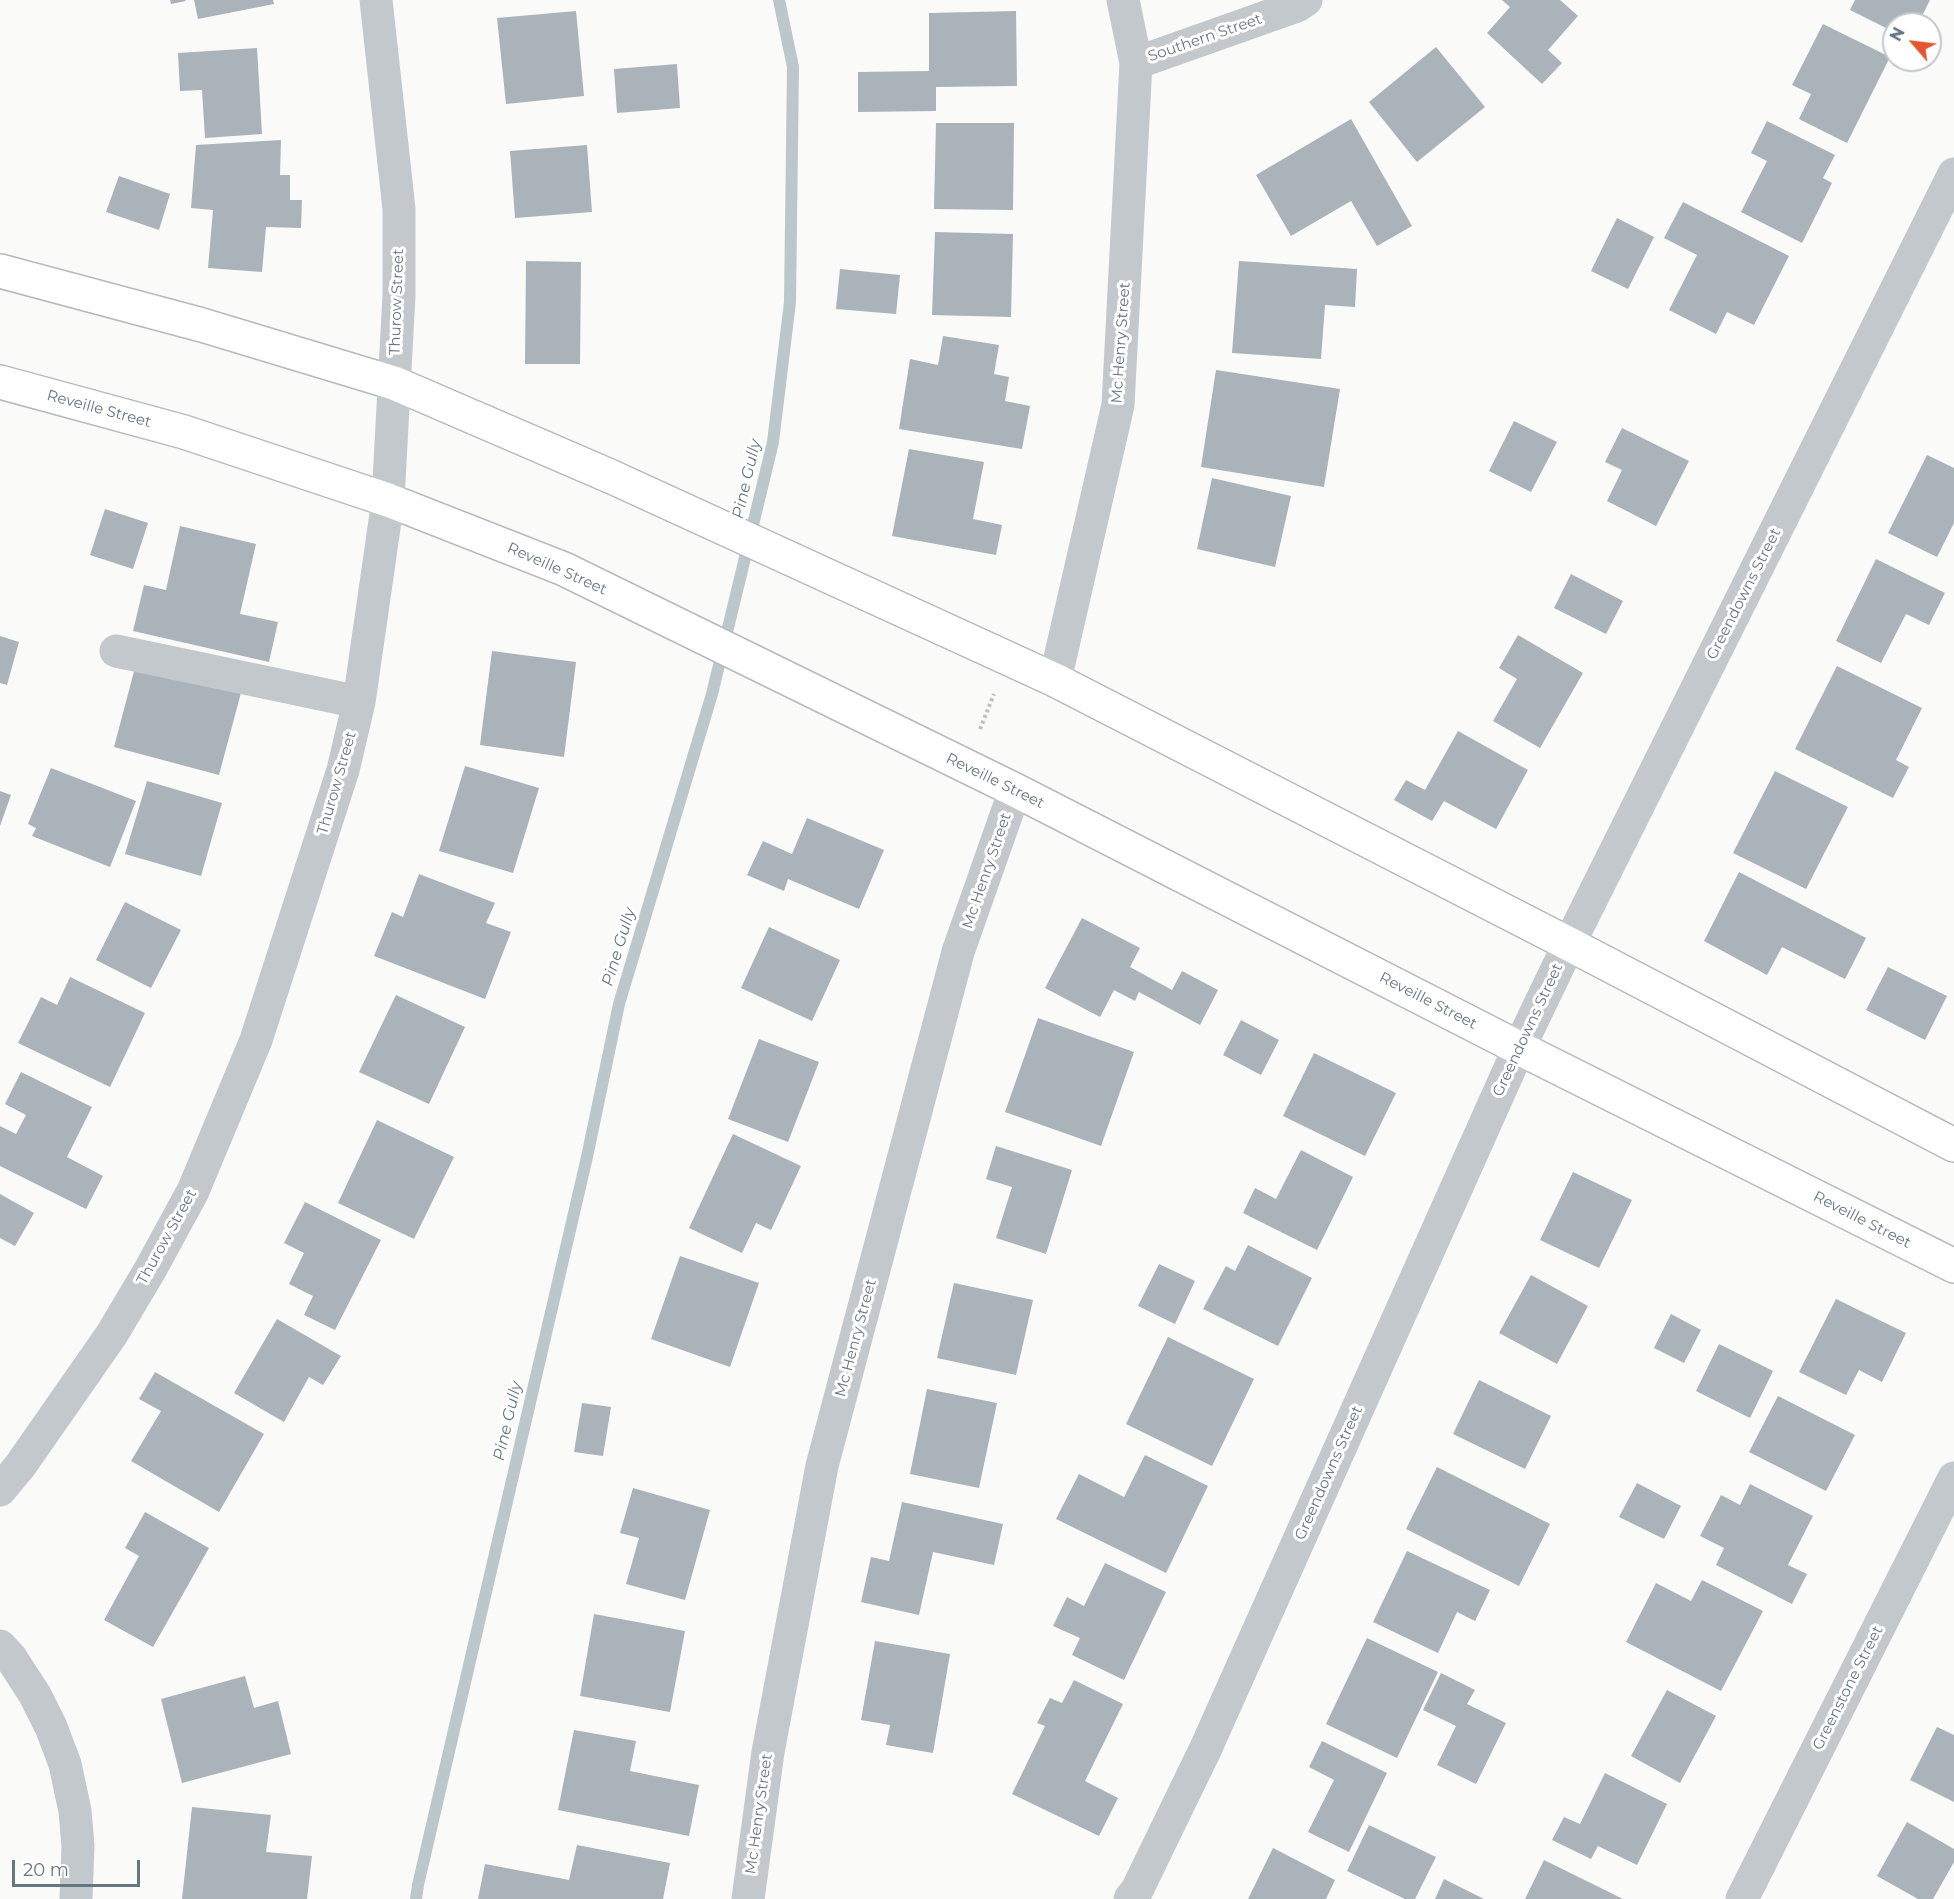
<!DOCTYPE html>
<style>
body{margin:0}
#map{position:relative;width:1954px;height:1899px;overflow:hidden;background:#fafaf8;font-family:Montserrat,sans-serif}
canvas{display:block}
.north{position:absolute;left:1882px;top:12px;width:60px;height:60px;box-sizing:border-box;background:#fff;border:2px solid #c1c8cd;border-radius:50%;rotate:298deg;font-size:16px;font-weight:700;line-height:24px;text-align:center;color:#657683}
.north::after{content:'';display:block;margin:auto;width:21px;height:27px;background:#e4572e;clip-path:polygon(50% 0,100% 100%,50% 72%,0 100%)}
.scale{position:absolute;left:12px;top:1860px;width:128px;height:27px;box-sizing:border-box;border:3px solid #657683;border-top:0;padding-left:8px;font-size:18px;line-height:21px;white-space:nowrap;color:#657683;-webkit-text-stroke:4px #fff;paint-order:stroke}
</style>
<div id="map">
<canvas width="1954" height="1899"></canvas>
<div class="north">N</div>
<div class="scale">20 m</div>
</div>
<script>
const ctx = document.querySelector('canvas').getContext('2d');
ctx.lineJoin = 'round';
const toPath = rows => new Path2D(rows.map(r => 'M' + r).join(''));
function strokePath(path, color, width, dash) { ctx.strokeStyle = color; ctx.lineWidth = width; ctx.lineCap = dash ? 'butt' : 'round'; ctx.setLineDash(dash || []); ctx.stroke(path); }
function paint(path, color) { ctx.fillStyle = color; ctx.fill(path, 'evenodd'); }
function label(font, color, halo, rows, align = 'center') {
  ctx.font = font + ' Montserrat,sans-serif'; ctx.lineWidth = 6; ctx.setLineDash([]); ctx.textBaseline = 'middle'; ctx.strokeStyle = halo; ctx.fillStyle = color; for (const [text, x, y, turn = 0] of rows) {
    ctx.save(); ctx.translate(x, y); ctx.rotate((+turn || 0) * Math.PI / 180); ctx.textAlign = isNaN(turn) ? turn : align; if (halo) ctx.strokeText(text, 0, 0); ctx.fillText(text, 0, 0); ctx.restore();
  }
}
const stream = toPath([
 [416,1899,418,1885,587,1157,619,1004,712,694,773,442,790,302,793,67,779,0]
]);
const building = toPath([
 [170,0,185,0,186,1,171,4],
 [194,0,273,0,274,4,198,19],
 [1502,0,1560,0,1578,16,1548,50,1562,63,1542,84,1487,33,1510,7],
 [1855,0,1930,0,1918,24,1894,24,1894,32,1850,10],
 [576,11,584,96,506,104,497,18],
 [1016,11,1017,86,936,87,936,111,858,112,858,72,929,71,929,13],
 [1823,24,1890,57,1847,143,1799,119,1811,94,1792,85],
 [1436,47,1485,107,1417,162,1369,102],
 [257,48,262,134,205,138,202,90,180,91,178,53],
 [677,64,680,108,617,113,614,69],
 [1351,119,1412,226,1377,246,1351,201,1291,236,1256,175],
 [1767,121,1835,155,1823,178,1832,183,1802,243,1741,212,1767,161,1751,153],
 [936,123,1014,123,1013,210,934,209],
 [281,140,280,175,290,175,290,200,302,200,301,228,266,227,262,272,208,268,213,210,191,208,196,145],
 [587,145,592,212,515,218,510,151],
 [119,176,170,194,159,230,106,212],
 [1683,202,1789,256,1754,325,1727,312,1716,334,1669,310,1697,255,1664,238],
 [1617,218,1654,237,1628,289,1591,271],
 [935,232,1013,234,1011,317,932,315],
 [526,261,581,262,580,364,525,364],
 [1239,261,1357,269,1355,307,1325,305,1321,359,1232,353],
 [840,269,900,275,896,314,836,309],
 [943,336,999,345,994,374,1009,377,1005,401,1030,406,1022,449,899,429,910,359,938,365],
 [1216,370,1340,389,1324,487,1201,467],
 [1514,421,1557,442,1531,492,1489,471],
 [1622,428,1689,461,1656,526,1607,501,1622,470,1605,462],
 [909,449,984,462,973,519,1002,525,996,555,892,536],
 [1927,455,1954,468,1954,523,1937,557,1888,533],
 [1212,478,1291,496,1275,567,1197,549],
 [105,509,148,523,133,569,90,555],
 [180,526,256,544,240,614,278,622,269,662,133,631,144,585,166,590],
 [1876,559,1945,593,1929,625,1906,614,1881,663,1836,641],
 [1571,574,1623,601,1606,634,1554,608],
 [1518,635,1583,673,1540,748,1493,721,1517,679,1499,668],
 [0,636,19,642,7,685,0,683],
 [492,651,576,662,564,757,480,745],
 [137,660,242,689,219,775,114,747],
 [1837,666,1922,708,1896,760,1909,767,1893,798,1795,749],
 [1458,731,1528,770,1496,829,1444,801,1432,821,1394,800,1406,780,1425,790],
 [465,766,539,788,513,873,439,851],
 [51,768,136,801,110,867,32,836,36,828,28,824],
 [1775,771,1848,807,1806,889,1733,853],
 [147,781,222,803,201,876,125,854],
 [0,791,11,795,0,826],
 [807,818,884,850,859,909,788,879,784,891,747,875,763,841,792,854],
 [1739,872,1866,938,1845,979,1782,947,1767,975,1704,941],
 [419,874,495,903,486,923,511,932,485,999,374,956,392,912,403,917],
 [125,902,181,930,151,988,96,960],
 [1082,918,1140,948,1130,967,1172,990,1182,971,1218,990,1200,1025,1139,992,1135,1001,1114,990,1100,1017,1045,988],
 [769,927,840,960,812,1021,741,988],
 [1888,967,1947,996,1925,1040,1866,1010],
 [70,977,145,1013,110,1087,18,1043,41,997,57,1005],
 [396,995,465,1027,429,1104,359,1072],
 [1038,1018,1134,1052,1101,1146,1005,1112],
 [1241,1020,1279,1040,1261,1075,1223,1055],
 [759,1039,819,1062,788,1142,728,1119],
 [1314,1053,1396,1093,1365,1156,1283,1116],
 [21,1072,92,1107,67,1157,103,1176,86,1209,0,1166,0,1126,16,1134,26,1115,5,1104],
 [377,1120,454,1157,414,1239,338,1203],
 [733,1134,801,1166,771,1230,756,1223,742,1253,689,1228],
 [996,1146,1072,1170,1046,1254,996,1238,1012,1187,986,1179],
 [1301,1150,1353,1177,1317,1250,1243,1213,1255,1188,1276,1199],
 [1573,1172,1632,1200,1599,1268,1540,1240],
 [0,1194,34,1213,15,1246,0,1238],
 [305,1202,381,1240,335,1330,304,1315,313,1296,289,1284,304,1253,284,1243],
 [1248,1245,1312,1278,1278,1346,1203,1309,1226,1266,1235,1271],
 [680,1256,759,1283,730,1367,651,1339],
 [1159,1264,1195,1281,1175,1324,1138,1306],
 [1531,1275,1588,1306,1557,1364,1499,1333],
 [954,1283,1033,1300,1016,1375,937,1358],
 [1836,1299,1906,1333,1882,1382,1859,1370,1846,1395,1799,1372],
 [1671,1314,1701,1330,1684,1363,1654,1348],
 [277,1319,341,1356,323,1385,309,1377,284,1422,234,1393],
 [1168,1337,1254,1379,1212,1466,1126,1424],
 [1719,1344,1773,1371,1750,1418,1696,1391],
 [155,1372,264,1434,219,1512,131,1461,161,1411,139,1399],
 [1479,1380,1551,1416,1525,1469,1453,1434],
 [927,1389,997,1403,979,1488,910,1474],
 [1778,1396,1855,1435,1826,1491,1749,1452],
 [582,1403,611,1407,603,1456,574,1452],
 [1145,1455,1208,1486,1166,1573,1056,1519,1079,1474,1124,1497],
 [1437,1467,1550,1524,1519,1586,1406,1529],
 [1637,1483,1681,1506,1664,1539,1619,1517],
 [1750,1484,1813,1516,1788,1565,1807,1574,1792,1604,1716,1565,1724,1548,1700,1536,1721,1495,1740,1505],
 [633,1488,710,1510,685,1600,626,1584,639,1538,620,1533],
 [902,1502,1003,1524,994,1565,933,1552,919,1615,861,1602,871,1557,889,1561],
 [145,1512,209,1548,153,1647,104,1620,139,1556,125,1548],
 [1407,1551,1490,1590,1475,1621,1457,1612,1438,1653,1373,1622],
 [1105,1563,1166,1592,1124,1680,1072,1655,1080,1638,1053,1626,1067,1597,1084,1606],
 [1702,1580,1763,1611,1721,1691,1626,1642,1656,1583,1691,1601],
 [594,1614,685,1631,670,1712,580,1696],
 [1367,1638,1438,1672,1397,1758,1326,1724],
 [875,1641,950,1654,933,1753,886,1745,890,1725,861,1720],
 [1441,1673,1475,1690,1467,1704,1506,1723,1476,1784,1437,1765,1456,1726,1423,1710],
 [245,1676,254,1708,278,1701,291,1754,182,1783,161,1699],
 [1074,1680,1123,1704,1085,1781,1118,1798,1099,1836,1012,1794,1045,1726,1037,1723,1050,1698,1062,1703],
 [1667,1690,1716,1716,1680,1783,1631,1756],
 [1937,1727,1954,1735,1954,1802,1910,1780],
 [574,1730,636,1741,630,1771,699,1785,689,1836,558,1810],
 [1322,1741,1387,1773,1349,1852,1308,1832,1334,1780,1309,1767],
 [1605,1773,1667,1804,1637,1865,1598,1846,1591,1859,1552,1840,1564,1817,1580,1824],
 [192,1807,271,1815,266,1852,312,1856,307,1899,182,1899],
 [1907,1822,1954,1849,1954,1862,1933,1899,1918,1899,1877,1876],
 [1369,1825,1436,1857,1415,1899,1405,1899,1347,1871],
 [577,1845,670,1863,663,1899,478,1899,485,1864,569,1880],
 [1273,1848,1335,1880,1326,1899,1248,1899],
 [1544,1860,1623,1899,1525,1899],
 [1444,1879,1484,1899,1435,1899]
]);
const path = toPath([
 [980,729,994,694]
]);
const minor = toPath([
 [1136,63,1297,6,1306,0],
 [116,651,359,702],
 [1055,680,1118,405,1136,63,1123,0],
 [0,1490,20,1466,112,1334,150,1270,193,1191,256,1040,343,770,359,702,388,500,399,295,399,209,376,0],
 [0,1646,11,1658,35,1695,51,1727,65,1764,75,1811,78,1846,76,1899],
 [748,1899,768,1752,822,1466,958,952,1015,790],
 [1130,1899,1137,1890,1205,1750,1519,1048,1569,944,1954,174],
 [1742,1899,1954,1478]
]);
const major = toPath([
 [0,271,202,325,394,383,612,477,1055,680,1569,944,1954,1145],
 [0,382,184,432,388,500,564,569,1015,790,1519,1048,1954,1266]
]);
const streetNames = [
 ["Southern Street",1205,38,-19],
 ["Thurow Street",397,302,-88],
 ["Mc Henry Street",1121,343,-86],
 ["Reveille Street",99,409,15],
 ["Reveille Street",557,569,24],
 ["Greendowns Street",1744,594,-63],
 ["Reveille Street",995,781,26],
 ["Thurow Street",337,783,-74],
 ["Mc Henry Street",987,871,-71],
 ["Reveille Street",1428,1001,27],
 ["Greendowns Street",1528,1030,-65],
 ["Reveille Street",1862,1220,27],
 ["Thurow Street",167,1237,-61],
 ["Mc Henry Street",856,1338,-75],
 ["Greendowns Street",1329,1473,-66],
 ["Greenstone Street",1848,1688,-63],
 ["Mc Henry Street",759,1814,-82]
];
const waterNames = [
 ["Pine Gully",747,479,-77],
 ["Pine Gully",619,947,-73],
 ["Pine Gully",508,1421,-77]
];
strokePath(stream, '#bbc7cb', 12);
paint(building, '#aab3b9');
strokePath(major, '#b5babe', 36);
strokePath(path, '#bbbfc2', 4, [3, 3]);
strokePath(minor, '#c3c8cc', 33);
strokePath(major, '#fff', 33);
label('15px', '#657683', '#fff', streetNames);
label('italic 16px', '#60757c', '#fff', waterNames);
</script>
